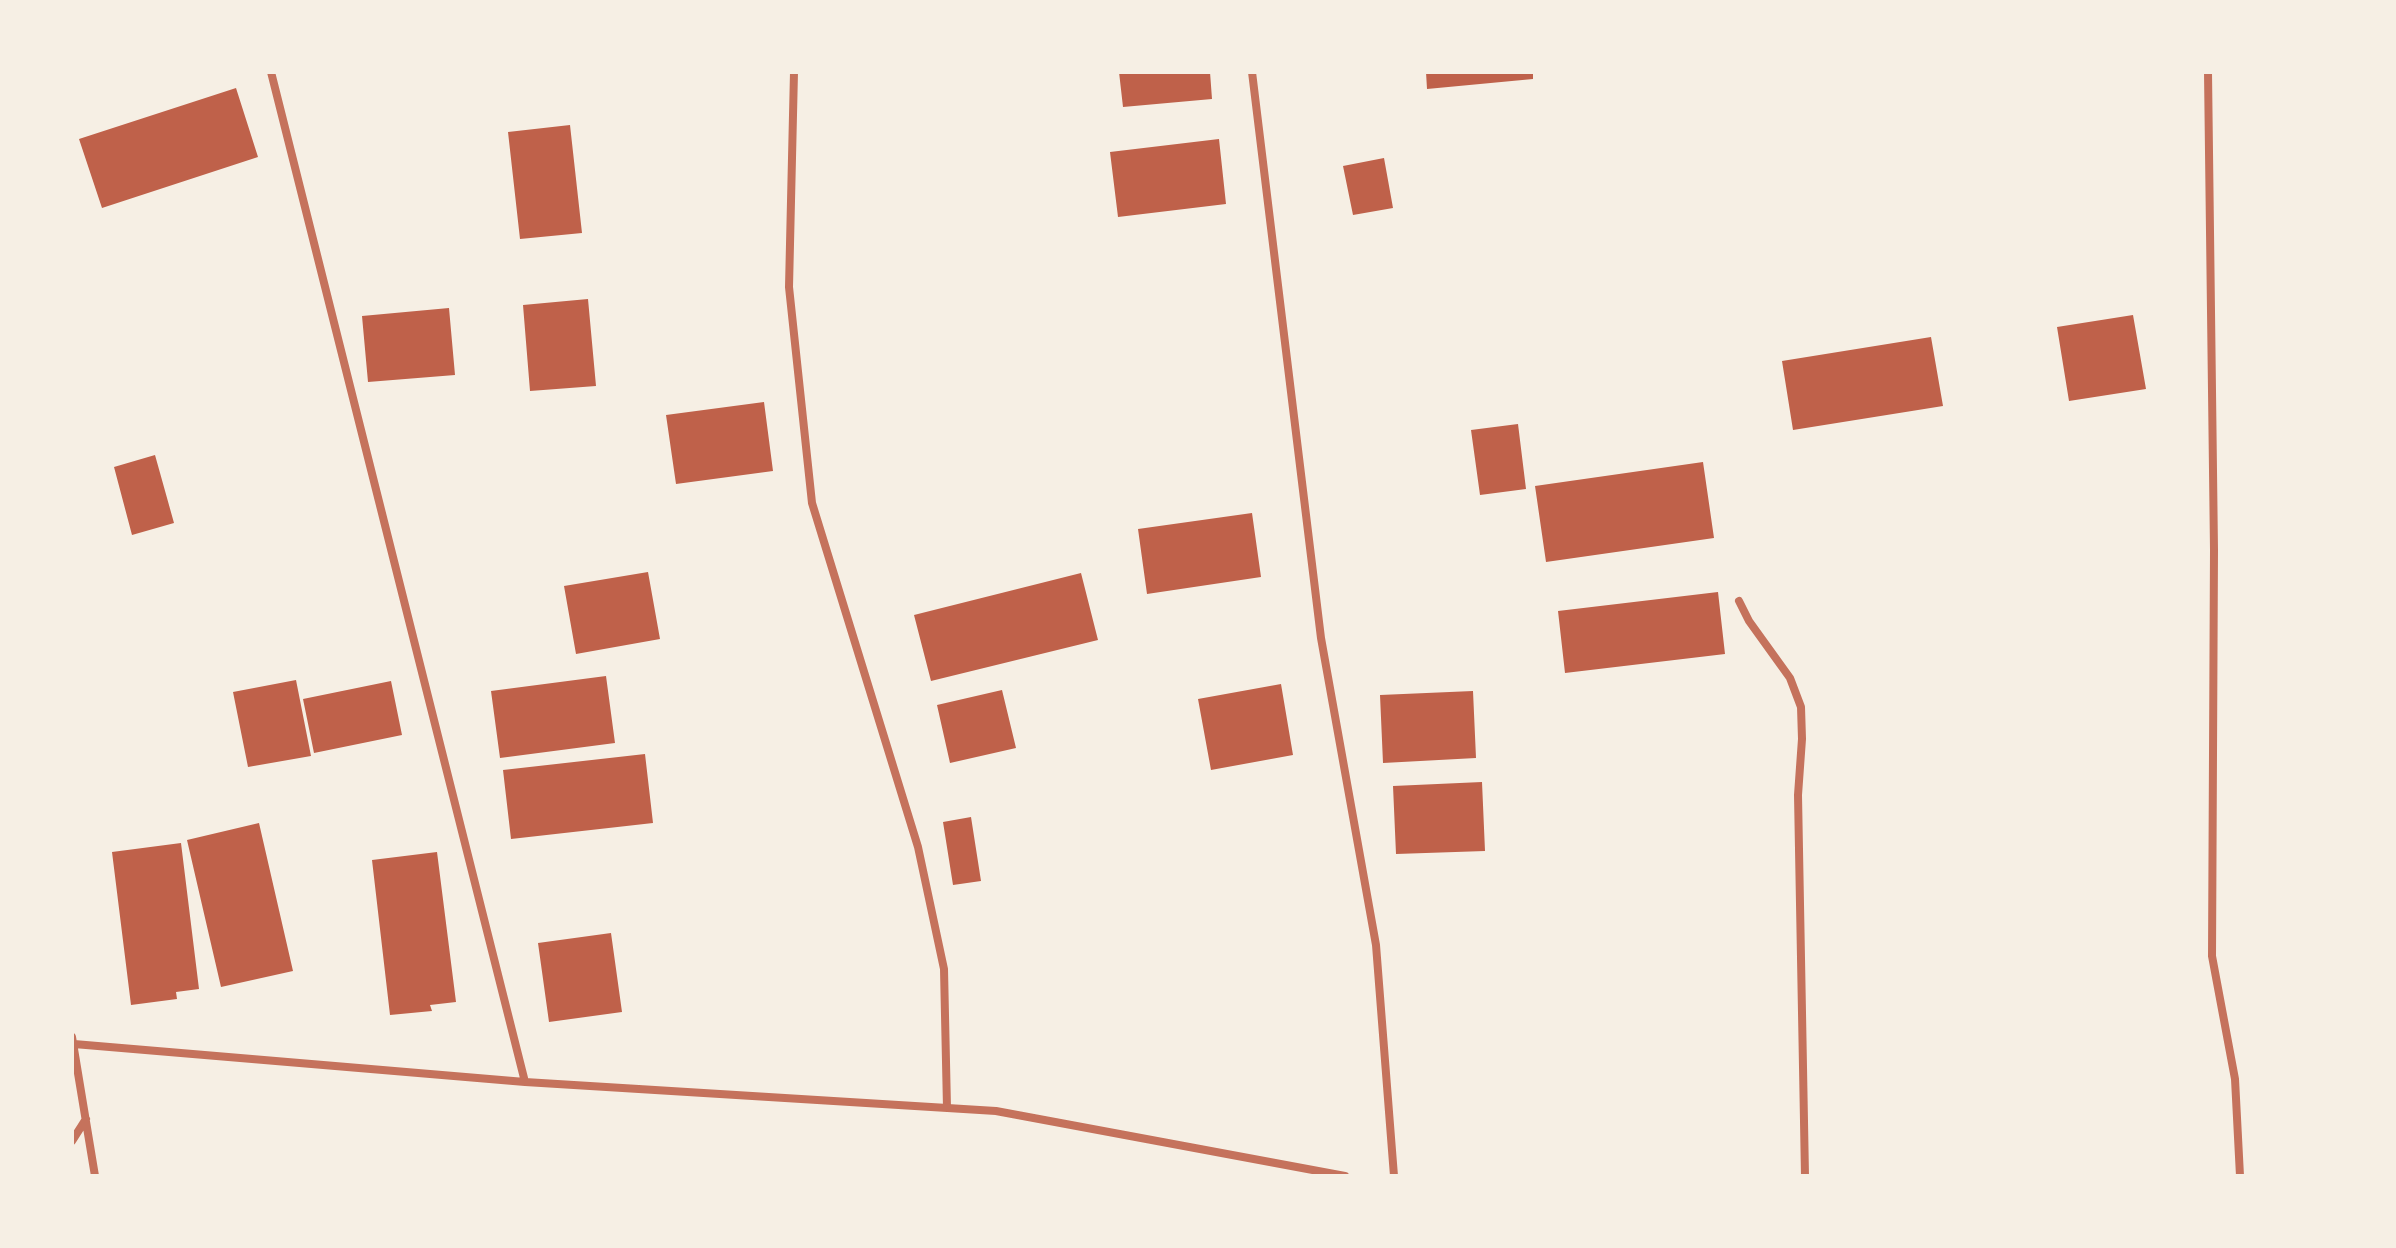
<!DOCTYPE html>
<style>
body{margin:0}
#map{position:relative;width:2396px;height:1248px;overflow:hidden;background:#f6efe4;font-family:Overpass,sans-serif}
canvas{display:block}
.frame{position:absolute;inset:0;border:74px solid #f6efe4;pointer-events:none}
</style>
<div id="map">
<canvas width="2396" height="1248"></canvas>
<div class="frame"></div>
</div>
<script>
const ctx = document.querySelector('canvas').getContext('2d');
ctx.lineJoin = 'round';
function paint(path, color) { ctx.fillStyle = color; ctx.fill(path, 'evenodd'); }
const toPath = rows => new Path2D(rows.map(r => 'M' + r).join(''));
function strokePath(path, color, width, dash) { ctx.strokeStyle = color; ctx.lineWidth = width; ctx.lineCap = dash ? 'butt' : 'round'; ctx.setLineDash(dash || []); ctx.stroke(path); }
const building = toPath([
 [1119,72,1210,72,1212,99,1123,107],
 [1426,72,1533,72,1533,79,1427,89],
 [236,88,258,157,102,208,79,139],
 [570,125,582,233,520,239,508,132],
 [1219,139,1226,204,1118,217,1110,152],
 [1384,158,1393,208,1353,215,1343,166],
 [588,299,596,386,530,391,523,305],
 [449,308,455,375,368,382,362,316],
 [2133,315,2146,389,2069,401,2057,327],
 [1931,337,1943,406,1793,430,1782,361],
 [764,402,773,471,676,484,666,415],
 [1518,424,1526,489,1480,495,1471,430],
 [155,455,174,523,132,535,114,467],
 [1703,462,1714,538,1546,562,1535,486],
 [1252,513,1261,577,1147,594,1138,529],
 [648,572,660,639,576,654,564,586],
 [1081,573,1098,640,931,681,914,615],
 [1718,592,1725,654,1565,673,1558,611],
 [606,676,615,743,500,758,491,691],
 [296,680,311,756,248,767,233,692],
 [391,681,402,735,314,753,303,699],
 [1281,684,1293,755,1211,770,1198,699],
 [1002,690,1016,748,950,763,937,705],
 [1473,691,1476,758,1383,763,1380,695],
 [645,754,653,823,511,839,503,770],
 [1482,782,1485,851,1396,854,1393,786],
 [971,817,981,881,953,885,943,822],
 [259,823,293,971,221,987,187,840],
 [181,843,199,989,176,992,177,999,131,1005,112,852],
 [437,852,456,1002,430,1005,432,1011,390,1015,372,860],
 [611,933,622,1012,549,1022,538,943]
]);
const minor = toPath([
 [271,72,525,1082],
 [794,72,789,287,812,503,918,847,944,969,947,1108],
 [1252,72,1321,638,1376,945,1394,1176],
 [2208,72,2214,550,2212,956,2235,1079,2240,1176],
 [1739,601,1749,621,1790,678,1801,707,1802,739,1798,795,1805,1176],
 [72,1037,95,1176],
 [74,1044,525,1082,996,1111,1345,1176],
 [72,1141,86,1119]
]);
paint(building, '#bf614a');
strokePath(minor, '#c5725c', 8);
</script>
